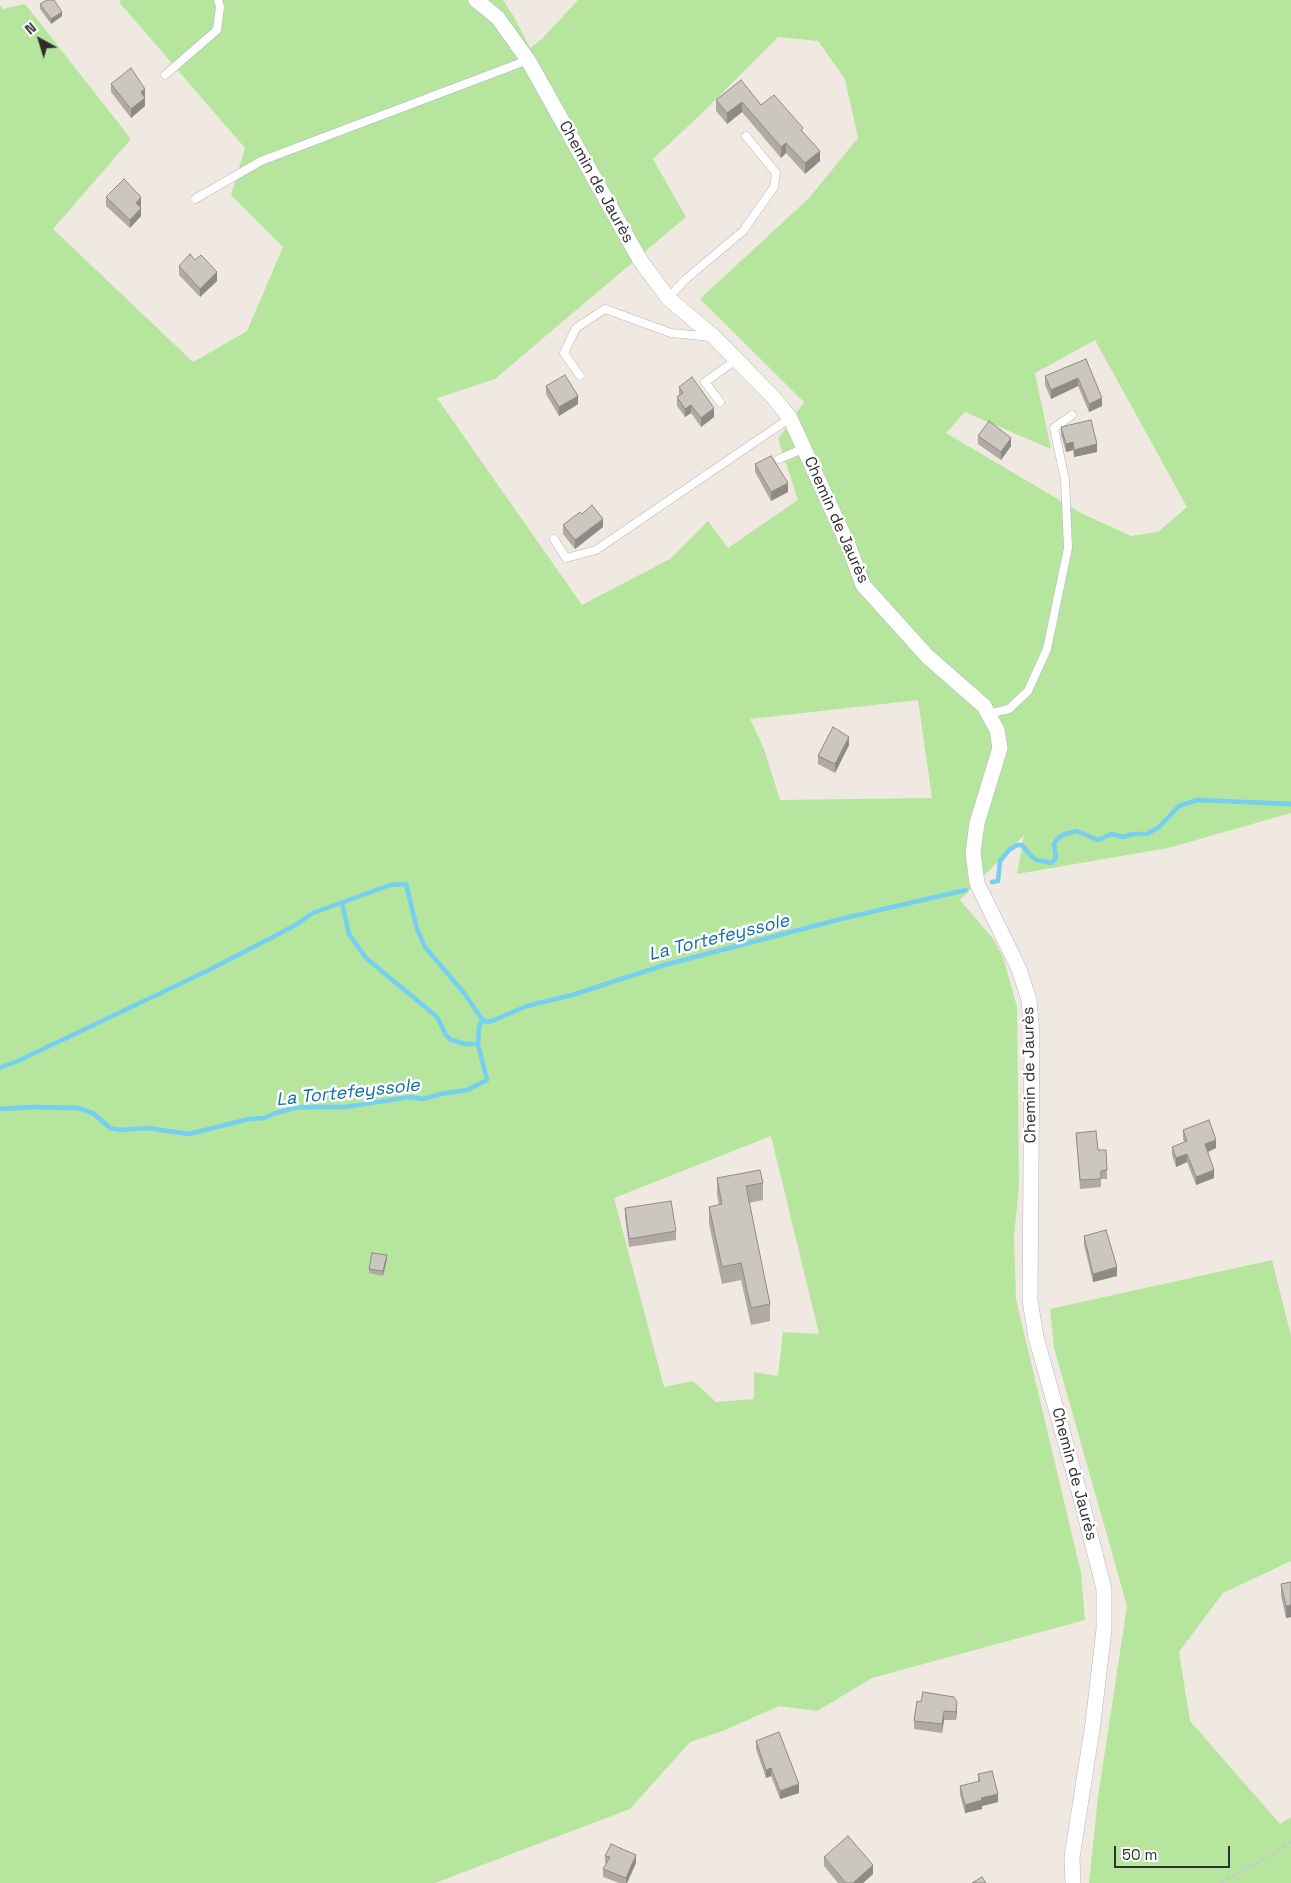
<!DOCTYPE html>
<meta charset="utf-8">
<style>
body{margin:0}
#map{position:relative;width:1291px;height:1883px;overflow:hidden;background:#efe9e1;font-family:"Space Grotesk",sans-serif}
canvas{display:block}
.north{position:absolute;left:15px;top:15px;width:50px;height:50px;-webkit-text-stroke:4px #fff;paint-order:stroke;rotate:321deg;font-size:14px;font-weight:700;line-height:20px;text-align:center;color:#2e2e2e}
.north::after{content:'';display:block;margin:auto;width:18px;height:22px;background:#2e2e2e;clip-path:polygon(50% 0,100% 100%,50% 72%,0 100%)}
.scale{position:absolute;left:1114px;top:1846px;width:116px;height:22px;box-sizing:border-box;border:2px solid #2e2e2e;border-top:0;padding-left:6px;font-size:15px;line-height:18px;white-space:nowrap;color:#2e2e2e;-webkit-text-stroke:4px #fff;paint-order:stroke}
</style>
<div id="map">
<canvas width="1291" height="1883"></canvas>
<div class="north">N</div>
<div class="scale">50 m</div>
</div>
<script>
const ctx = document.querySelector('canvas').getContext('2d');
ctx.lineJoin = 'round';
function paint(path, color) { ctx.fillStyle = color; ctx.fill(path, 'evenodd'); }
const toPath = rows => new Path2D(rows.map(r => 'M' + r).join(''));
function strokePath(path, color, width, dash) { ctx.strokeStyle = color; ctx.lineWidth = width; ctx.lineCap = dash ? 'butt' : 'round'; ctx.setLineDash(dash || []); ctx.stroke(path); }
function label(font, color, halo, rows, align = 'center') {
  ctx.font = font + ' "Space Grotesk",sans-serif'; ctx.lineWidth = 5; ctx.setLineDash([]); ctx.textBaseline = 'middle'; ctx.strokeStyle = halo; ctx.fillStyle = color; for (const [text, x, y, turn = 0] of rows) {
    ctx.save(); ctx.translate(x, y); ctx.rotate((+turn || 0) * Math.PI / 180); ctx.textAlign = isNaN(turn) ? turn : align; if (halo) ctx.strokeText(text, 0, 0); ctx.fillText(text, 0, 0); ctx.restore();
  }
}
const green = toPath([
 [121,0,503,0,514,17,530,48,542,39,578,0,1291,0,1291,813,1168,848,1017,874,1024,835,960,900,994,940,1003,957,1017,1007,1019,1186,1014,1236,1016,1299,1081,1573,1085,1620,872,1678,817,1711,779,1706,725,1730,690,1742,630,1809,435,1883,0,1883,0,5,3,9,25,4,131,139,53,229,193,362,247,331,283,247,231,195,245,148,119,2],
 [778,37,818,41,845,79,858,138,809,198,700,299,804,402,778,439,798,500,728,548,708,521,670,559,582,605,437,398,495,379,686,217,653,159,700,115],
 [1095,340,1187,507,1158,532,1131,536,1083,514,946,433,965,412,1051,449,1035,373],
 [918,700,932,798,780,800,764,749,750,719],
 [771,1136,819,1334,783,1332,778,1376,754,1372,754,1399,716,1402,693,1381,664,1387,614,1198],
 [1272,1260,1291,1336,1291,1561,1223,1593,1179,1652,1190,1721,1280,1824,1291,1817,1291,1883,1089,1883,1098,1797,1127,1606,1054,1348,1050,1309]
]);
const stream = toPath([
 [992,882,998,881,1000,861,1009,850,1017,845,1022,845,1031,856,1037,860,1051,863,1056,858,1054,844,1058,838,1065,834,1077,831,1098,840,1111,834,1123,837,1133,834,1147,834,1159,827,1179,806,1197,800,1291,804],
 [342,903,349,934,366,958,437,1017,446,1035,451,1040,466,1044,478,1044],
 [0,1068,20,1060,207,971,294,926,313,913,390,885,406,884,417,929,425,947,464,993,482,1019,486,1022,492,1021,527,1006,572,995,668,964,845,918,966,890],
 [0,1109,33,1107,78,1108,93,1113,110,1128,115,1129,121,1130,147,1128,189,1134,249,1119,265,1118,273,1114,294,1108,310,1107,345,1107,410,1097,423,1099,441,1094,467,1090,487,1080,478,1044,479,1028,482,1019]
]);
const path = toPath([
 [1221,1883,1274,1853,1291,1842]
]);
const service = toPath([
 [165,75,217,30,220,7,218,0],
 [195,199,261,161,528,60],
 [668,298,686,279,743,231,774,187,776,173,746,136],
 [580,376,564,353,576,328,605,309,671,333,712,337],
 [720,402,705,382,736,360],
 [779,459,805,448],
 [554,539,566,558,596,550,790,418],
 [988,714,1009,709,1028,691,1047,649,1068,548,1065,480,1054,428,1072,415]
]);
const minor = toPath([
 [476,0,498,18,528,60,640,260,668,298,714,337,773,397,790,418,849,547,863,585,927,656,984,706,997,730,1000,748,977,823,973,853,977,883,1019,969,1029,1000,1032,1035,1030,1300,1036,1337,1079,1491,1104,1589,1104,1629,1093,1723,1072,1857,1073,1883]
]);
const wall = toPath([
 [40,4,62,16,51,24,40,9],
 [741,80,761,105,803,132,820,161,805,174,786,153,781,158,742,112,727,124,716,111,716,100],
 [111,84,145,97,145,106,131,118,111,92],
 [106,197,141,206,140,207,141,216,130,228,106,206],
 [195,260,217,281,200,297,179,275,179,266],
 [1086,359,1102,406,1089,412,1078,386,1051,399,1045,385,1045,376],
 [546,386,578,404,559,416,546,394],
 [679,387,714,417,701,427,691,413,685,417,677,406,677,397,679,395],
 [1061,427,1097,452,1074,457,1073,450,1066,452,1061,435],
 [978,436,1011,446,1001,460,978,444],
 [755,464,788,492,771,501,755,472],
 [582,514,603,527,575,549,563,534,563,525],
 [849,745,835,773,818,764,818,756],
 [1183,1130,1216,1148,1208,1152,1214,1178,1196,1185,1187,1162,1176,1167,1172,1155,1172,1147,1184,1142,1183,1139],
 [1076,1133,1098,1150,1107,1170,1107,1179,1101,1179,1101,1187,1080,1189],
 [717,1178,763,1183,763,1200,749,1203,770,1304,770,1321,751,1325,741,1280,722,1284,709,1224,709,1207,719,1205,717,1195],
 [625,1208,676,1231,676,1240,629,1247,625,1217],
 [1084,1236,1117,1276,1093,1282,1084,1245],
 [387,1259,383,1276,369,1273,369,1269],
 [1291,1582,1291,1617,1286,1618,1281,1596,1281,1584],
 [917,1701,957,1711,956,1720,944,1720,942,1733,914,1729,914,1721],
 [756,1741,799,1793,780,1799,771,1776,766,1778,756,1749],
 [978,1774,998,1802,982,1806,982,1809,965,1813,960,1795,960,1786,978,1782],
 [605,1856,636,1863,627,1883,619,1883,603,1877,603,1869,606,1863,605,1863],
 [824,1857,873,1874,863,1883,838,1883,824,1866]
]);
const shadedWall = toPath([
 [62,12,62,16,51,24,51,19],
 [145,89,145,97,144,98,145,98,145,106,131,118,131,109,141,92],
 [742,102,742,112,727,124,727,113],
 [786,143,786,153,781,158,781,147],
 [820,151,820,161,805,174,805,163],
 [141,197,141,206,136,211,136,203],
 [141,208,141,216,130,228,130,220],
 [217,272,217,281,200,297,200,289],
 [1078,378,1078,386,1051,399,1051,390],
 [578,396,578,404,559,416,559,407],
 [1102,398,1102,406,1089,412,1089,404],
 [691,405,691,413,685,417,685,409],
 [714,408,714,417,701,427,701,418],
 [1011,438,1011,446,1001,460,1001,452],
 [1073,442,1073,450,1066,452,1066,444],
 [1097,444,1097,452,1074,457,1074,450],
 [788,483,788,492,771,501,771,492],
 [603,519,603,527,575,549,575,540],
 [849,737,849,745,835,773,835,764],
 [1216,1140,1216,1148,1205,1153,1205,1144],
 [1187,1154,1187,1162,1176,1167,1176,1158],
 [1214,1170,1214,1178,1196,1185,1196,1177],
 [387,1255,387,1259,383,1276,383,1271],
 [1117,1267,1117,1276,1093,1282,1093,1274],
 [1291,1605,1291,1617,1286,1618,1286,1606],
 [957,1702,957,1711,956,1720,956,1712],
 [944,1711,944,1720,942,1733,942,1724],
 [771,1768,771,1776,766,1778,766,1770],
 [799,1784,799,1793,780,1799,780,1791],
 [998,1794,998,1802,982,1806,982,1809,965,1813,965,1805,981,1798],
 [636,1855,636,1863,627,1883,626,1883,626,1878],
 [873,1865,873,1874,863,1883,853,1883]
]);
const building = toPath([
 [47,0,54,0,62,12,51,19,40,4,47,0],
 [131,68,145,89,141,92,145,98,131,109,111,84,131,68],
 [741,80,761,105,774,95,803,128,801,130,820,151,805,163,786,143,781,147,742,102,727,113,716,100,741,80],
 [124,179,141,197,136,203,141,208,130,220,106,197,124,179],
 [190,254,195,260,201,255,217,272,200,289,179,266,190,254],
 [1086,359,1102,398,1089,404,1078,378,1051,390,1045,376,1086,359],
 [565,375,578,396,559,407,546,386,565,375],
 [692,377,714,408,701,418,691,405,685,409,677,397,683,393,679,387,692,377],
 [1091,420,1097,444,1074,450,1073,442,1066,444,1061,427,1091,420],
 [989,421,1011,438,1001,452,978,436,989,421],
 [771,456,788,483,771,492,755,464,771,456],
 [592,505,603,519,575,540,563,525,580,512,582,514,592,505],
 [833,727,849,737,835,764,818,756,833,727],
 [1209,1120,1216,1140,1205,1144,1214,1170,1196,1177,1187,1154,1176,1158,1172,1147,1187,1141,1183,1130,1209,1120],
 [1096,1131,1098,1150,1106,1150,1107,1170,1101,1171,1101,1179,1080,1180,1076,1133,1096,1131],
 [760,1170,763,1183,746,1186,770,1304,751,1308,741,1263,722,1267,709,1207,722,1204,717,1178,760,1170],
 [671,1201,676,1231,629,1239,625,1208,671,1201],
 [1106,1230,1117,1267,1093,1274,1084,1236,1106,1230],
 [372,1253,387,1255,383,1271,369,1269,372,1253],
 [1291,1582,1291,1605,1286,1606,1281,1584,1291,1582],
 [923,1692,954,1697,957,1702,956,1712,944,1711,942,1724,914,1721,917,1701,921,1702,923,1692],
 [779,1732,799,1784,780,1791,771,1768,766,1770,756,1741,779,1732],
 [992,1771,998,1794,981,1798,982,1800,965,1805,960,1786,980,1781,978,1774,992,1771],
 [848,1836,873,1865,853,1883,846,1883,824,1857,848,1836],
 [611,1844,636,1855,626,1878,603,1869,610,1857,605,1856,611,1844],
 [982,1877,986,1883,972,1883,982,1877]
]);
const streetNames = [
 ["Chemin de Jaurès",596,182,61],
 ["Chemin de Jaurès",836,520,66],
 ["Chemin de Jaurès",1030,1075,-91],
 ["Chemin de Jaurès",1074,1474,75]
];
const waterNames = [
 ["La Tortefeyssole",719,938,-14],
 ["La Tortefeyssole",348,1093,-6]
];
paint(green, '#b6e59e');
strokePath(stream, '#75cff0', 4.5);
strokePath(service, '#b4b7c1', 9);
strokePath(minor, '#b4b7c1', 16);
strokePath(path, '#c9c9c9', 2.5, [4, 2.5]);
strokePath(service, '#fff', 8);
strokePath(minor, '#fff', 15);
paint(wall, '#afaba4');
paint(shadedWall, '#8e8b86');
paint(building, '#cbc7bf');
strokePath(building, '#8e8b86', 1);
label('16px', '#2e2e2e', '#fff', streetNames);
label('italic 18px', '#0d6fa3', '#fff', waterNames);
</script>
